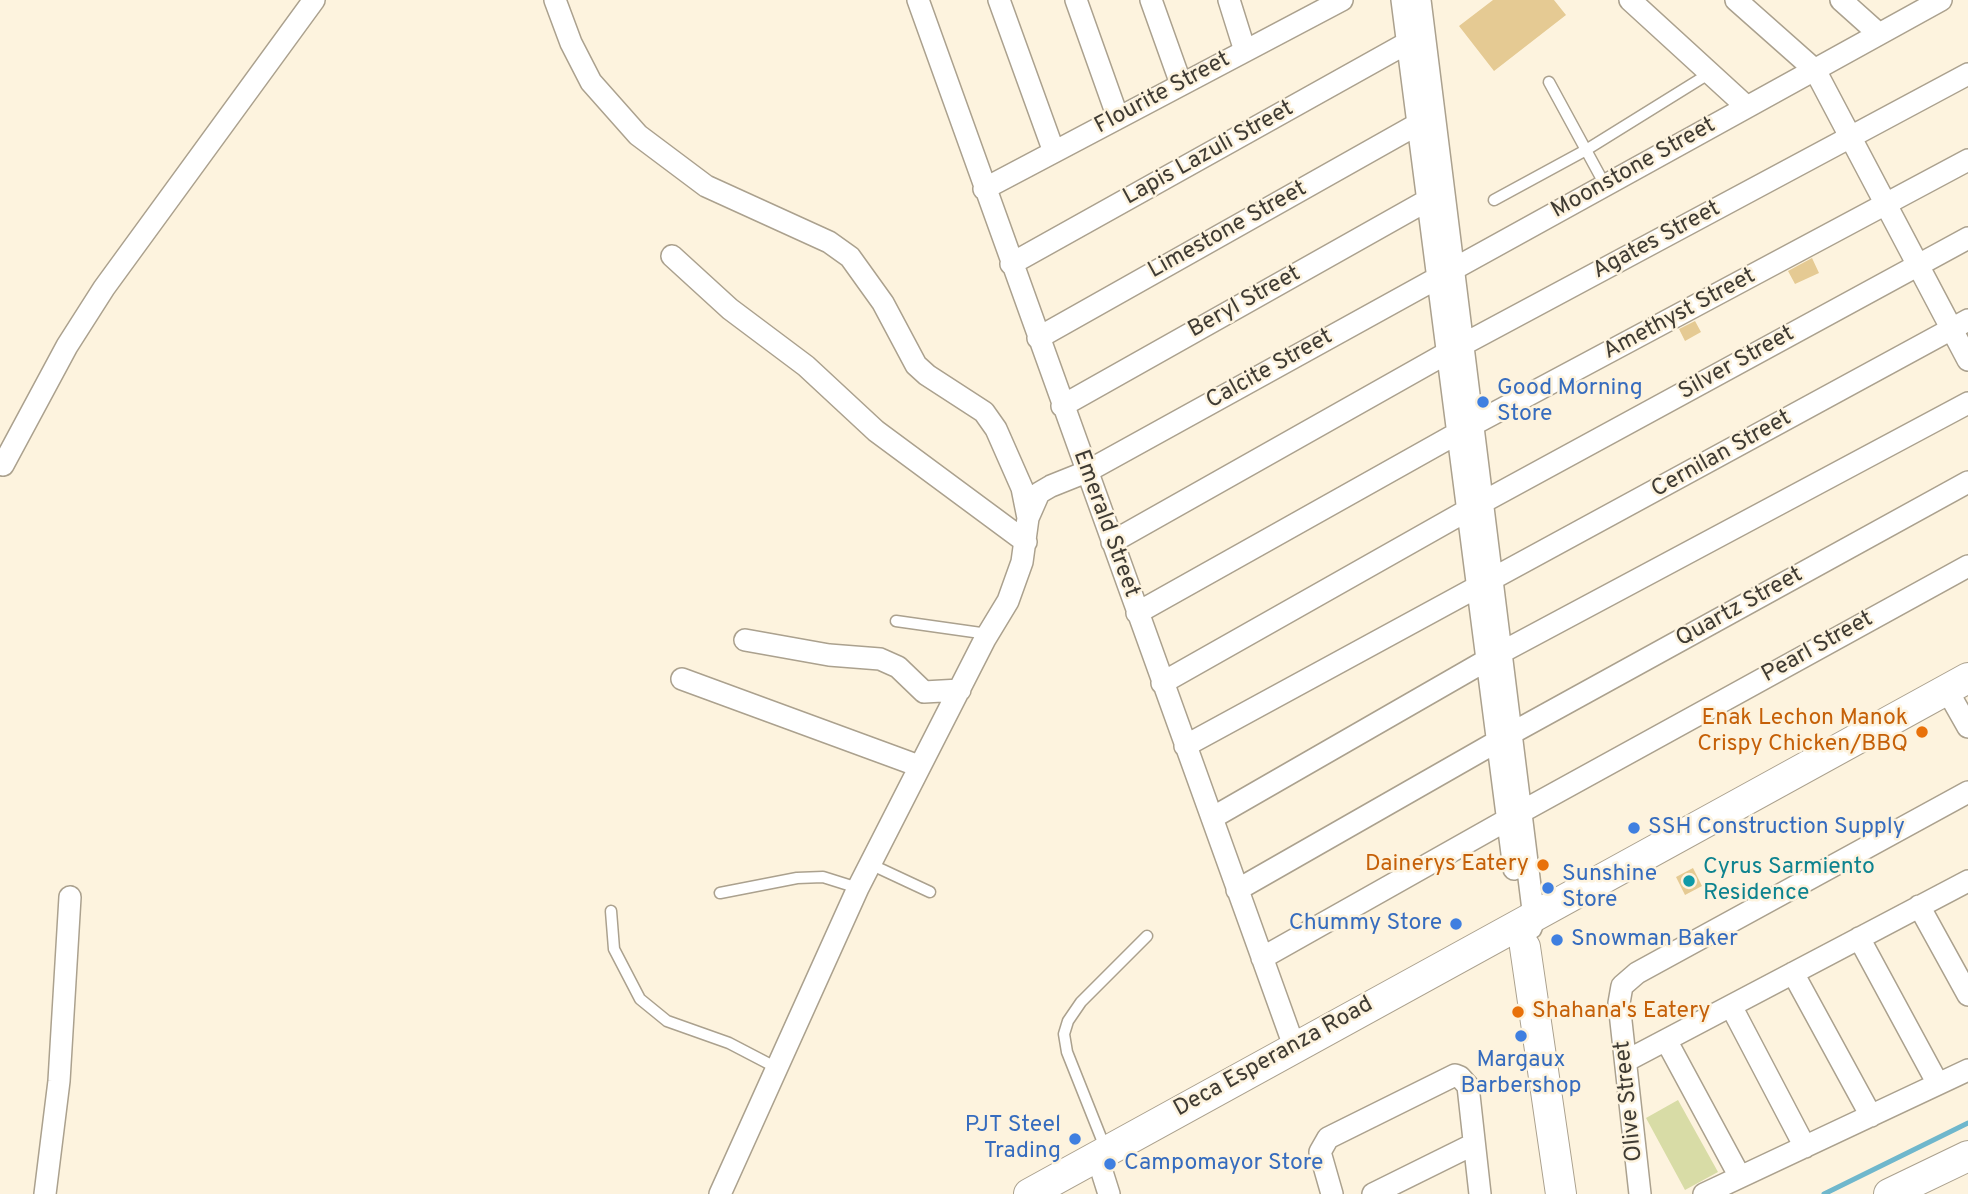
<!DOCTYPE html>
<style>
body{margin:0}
canvas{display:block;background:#fdf3de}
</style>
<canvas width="1968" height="1194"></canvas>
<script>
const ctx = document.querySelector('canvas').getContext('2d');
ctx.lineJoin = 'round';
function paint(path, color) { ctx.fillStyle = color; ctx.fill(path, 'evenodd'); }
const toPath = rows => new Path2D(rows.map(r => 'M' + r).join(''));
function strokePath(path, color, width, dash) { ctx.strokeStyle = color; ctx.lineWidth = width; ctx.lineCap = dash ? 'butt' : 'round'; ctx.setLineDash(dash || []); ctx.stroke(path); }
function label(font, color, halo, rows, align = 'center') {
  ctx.font = font + ' Overpass,sans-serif'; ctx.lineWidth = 5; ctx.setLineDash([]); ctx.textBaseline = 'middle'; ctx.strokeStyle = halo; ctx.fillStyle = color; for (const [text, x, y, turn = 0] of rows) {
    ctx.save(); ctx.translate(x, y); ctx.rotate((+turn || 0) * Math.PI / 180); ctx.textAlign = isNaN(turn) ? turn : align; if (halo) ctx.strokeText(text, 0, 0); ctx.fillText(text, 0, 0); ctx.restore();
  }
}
const green = toPath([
 [1678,1100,1718,1172,1685,1190,1646,1118]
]);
const stream = toPath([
 [1824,1194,1968,1123]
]);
const building = toPath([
 [1493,0,1554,0,1566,15,1494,71,1459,26],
 [1812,258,1819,273,1795,284,1788,271],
 [1695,321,1701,332,1685,341,1679,329],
 [1693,868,1702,886,1685,895,1676,877]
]);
const lane = toPath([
 [1549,82,1605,185],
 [1494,200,1586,150,1710,73],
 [896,621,988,634],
 [870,864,930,892],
 [720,893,797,878,823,877,858,888],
 [611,911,614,949,640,999,667,1021,729,1043,777,1068],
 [1106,1150,1067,1052,1064,1034,1068,1021,1081,1002,1147,936]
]);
const street = toPath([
 [555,0,571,43,591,82,638,135,706,186,829,242,850,257,883,303,916,365,927,375,984,412,996,429,1022,488,1028,518,1022,562,1008,601,985,639,858,888,720,1194],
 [918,0,1294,1046],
 [999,0,1054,152],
 [1076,0,1118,118],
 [1151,0,1181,84],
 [1229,0,1245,51],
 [1402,0,1514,869],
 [1420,0,1534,918,1531,928],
 [1630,0,1747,107],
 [1736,0,1815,70,1968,360],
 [1841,0,1879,34],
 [984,189,1342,0],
 [672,256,730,309,806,366,876,431,1026,542],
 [1011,264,1407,43],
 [1038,338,1418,124],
 [1464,344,1968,74],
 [1062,406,1428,200],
 [3,465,67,346,104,288,314,0],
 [1483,502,1968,238],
 [1028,518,1039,493,1051,486,1086,472,1941,0],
 [1112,542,1447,353],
 [1137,613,1474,424,1968,160],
 [745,640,829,655,880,659,898,667,924,692,960,690],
 [1502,652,1968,403],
 [682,679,919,766],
 [1162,683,1468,510],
 [1947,690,1968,727],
 [1185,746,1968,320],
 [1212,818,1487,660],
 [1237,890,1512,733,1968,482],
 [1919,906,1968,995],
 [1859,938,1938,1084],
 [1262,958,1521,812,1968,566],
 [1793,973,1871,1116],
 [1731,1006,1805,1147],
 [1666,1040,1740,1177],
 [1626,1061,1968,881],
 [1097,1156,1109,1194],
 [45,1194,59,1081,70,897],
 [1332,1194,1320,1152,1328,1138,1455,1075,1460,1077,1468,1086,1480,1194],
 [1373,1194,1474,1144],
 [1640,1194,1619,1003,1622,986,1637,973,1968,792],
 [1704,1194,1968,1070]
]);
const secondary = toPath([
 [1525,947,1561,1194],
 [1029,1194,1968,678],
 [1889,1194,1968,1156]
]);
const markers = [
 [1483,402,7,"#3f7fe0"],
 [1922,732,7,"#e8710a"],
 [1634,828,7,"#3f7fe0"],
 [1543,865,7,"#e8710a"],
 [1689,881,7,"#0f9aa8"],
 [1548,888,7,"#3f7fe0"],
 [1456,924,7,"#3f7fe0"],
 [1557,940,7,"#3f7fe0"],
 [1518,1012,7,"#e8710a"],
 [1521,1036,7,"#3f7fe0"],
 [1075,1139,7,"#3f7fe0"],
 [1110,1164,7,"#3f7fe0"]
];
const streetNames = [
 ["Flourite Street",1163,94,-28],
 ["Lapis Lazuli Street",1209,154,-29],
 ["Moonstone Street",1634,169,-29],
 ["Limestone Street",1228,231,-29],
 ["Agates Street",1657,241,-28],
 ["Beryl Street",1245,303,-29],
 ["Amethyst Street",1680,315,-28],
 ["Silver Street",1737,364,-29],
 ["Calcite Street",1270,370,-29],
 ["Cernilan Street",1722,455,-29],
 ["Emerald Street",1105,524,70],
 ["Quartz Street",1740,608,-29],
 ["Pearl Street",1818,648,-29],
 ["Deca Esperanza Road",1274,1058,-29],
 ["Olive Street",1630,1101,-96]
];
const shopNames = [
 ["Good Morning",1497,389],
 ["Store",1497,415],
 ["SSH Construction Supply",1648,828],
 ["Sunshine",1562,875],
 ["Store",1562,901],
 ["Chummy Store",1442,924,"right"],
 ["Snowman Baker",1571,940],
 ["Margaux",1521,1061,"center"],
 ["Barbershop",1521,1087,"center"],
 ["PJT Steel",1061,1126,"right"],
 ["Trading",1061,1152,"right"],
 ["Campomayor Store",1124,1164]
];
const foodNames = [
 ["Enak Lechon Manok",1908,719],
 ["Crispy Chicken/BBQ",1908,745],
 ["Dainerys Eatery",1529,865],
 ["Shahana's Eatery",1532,1012,"left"]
];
const cultureNames = [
 ["Cyrus Sarmiento",1703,868],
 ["Residence",1703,894]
];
paint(green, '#d8dca6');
strokePath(stream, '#6fb7cc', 5);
paint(building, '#e5ca93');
strokePath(lane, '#aba18e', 13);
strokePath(street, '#aba18e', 24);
strokePath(secondary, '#aba18e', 32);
strokePath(lane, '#fff', 10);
strokePath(street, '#fff', 21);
strokePath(secondary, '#fff', 30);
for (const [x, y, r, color] of markers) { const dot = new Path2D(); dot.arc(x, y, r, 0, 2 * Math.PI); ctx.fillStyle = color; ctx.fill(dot); strokePath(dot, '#fdf3de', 2.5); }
label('23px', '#3f3b33', '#fdf3de', streetNames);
label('23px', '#366cbe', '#fdf3de', shopNames, 'left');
label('23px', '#c56008', '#fdf3de', foodNames, 'right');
label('23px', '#0d838f', '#fdf3de', cultureNames, 'left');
</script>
